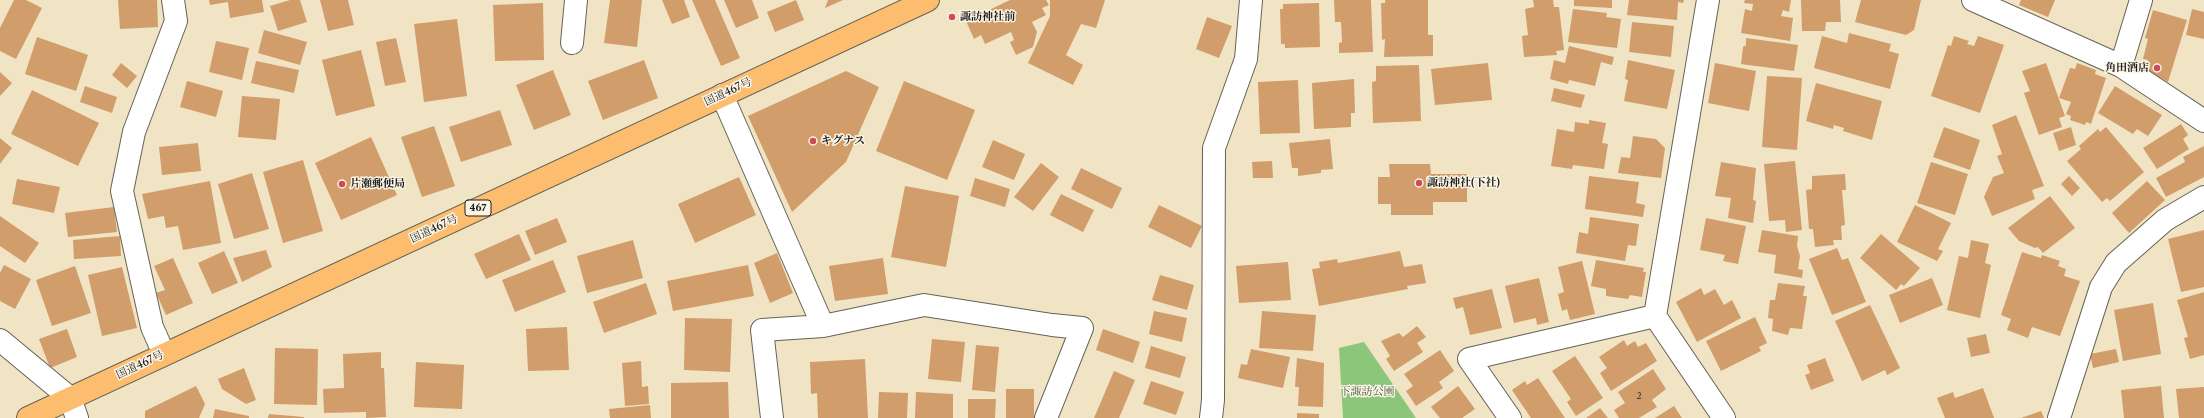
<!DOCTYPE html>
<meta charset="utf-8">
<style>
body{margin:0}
canvas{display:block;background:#f0e4c5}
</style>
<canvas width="2204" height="418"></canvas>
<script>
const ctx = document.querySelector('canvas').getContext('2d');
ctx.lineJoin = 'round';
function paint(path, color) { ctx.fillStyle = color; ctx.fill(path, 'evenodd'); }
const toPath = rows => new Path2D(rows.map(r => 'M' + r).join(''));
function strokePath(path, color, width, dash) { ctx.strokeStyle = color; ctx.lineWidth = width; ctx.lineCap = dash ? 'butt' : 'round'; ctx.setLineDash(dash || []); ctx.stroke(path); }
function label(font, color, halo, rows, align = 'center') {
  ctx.font = font + ' "Libre Caslon Text","Noto Serif JP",serif'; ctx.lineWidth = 3; ctx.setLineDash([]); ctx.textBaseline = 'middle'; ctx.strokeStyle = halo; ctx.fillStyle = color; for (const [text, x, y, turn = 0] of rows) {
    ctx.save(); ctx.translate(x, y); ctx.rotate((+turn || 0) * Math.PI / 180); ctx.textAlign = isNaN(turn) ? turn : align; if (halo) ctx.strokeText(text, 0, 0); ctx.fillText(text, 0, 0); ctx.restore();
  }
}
const green = toPath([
 [1364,342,1416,418,1343,418,1339,348]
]);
const building = toPath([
 [14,0,26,0,42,8,16,59,0,51,0,28],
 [118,0,157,0,158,27,120,29],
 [209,0,262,0,264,12,230,18,228,2,210,5],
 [290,0,300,0,307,22,278,31,270,6],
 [320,0,348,0,354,25,328,31],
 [610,0,642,0,637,47,604,43],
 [662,0,684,0,690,17,672,24],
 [692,0,715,0,740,58,721,66],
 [724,0,752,0,759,18,736,28],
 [796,0,804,20,775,32,767,12],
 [828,0,843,0,825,8],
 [1010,0,1046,0,1049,5,1042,8,1046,15,1032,22,1037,32,1033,47,1016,55,1010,42,1014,40,1011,32,985,44,981,35,974,39,966,21],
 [1050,0,1105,0,1096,28,1081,24,1066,55,1083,65,1073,85,1028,63,1050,16],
 [1334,0,1371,0,1373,52,1339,53,1339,43,1342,42,1341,22,1335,22],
 [1385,0,1428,0,1428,35,1433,35,1433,56,1384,57,1385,39,1382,40,1381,3,1385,3],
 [1533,0,1553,0,1554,7,1559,7,1564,50,1556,51,1557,55,1524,57,1522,36,1528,35,1525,9,1534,7],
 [1574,0,1612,0,1612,8,1574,6],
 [1629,0,1684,0,1683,3,1678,2,1677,20,1627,15],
 [1745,0,1791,0,1789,12,1783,10,1781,16,1793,18,1790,41,1741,33,1745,9,1752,11,1753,4,1744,3],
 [1801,0,1840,0,1841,22,1826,22,1825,31,1802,31],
 [1861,0,1921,0,1914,30,1906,35,1855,22],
 [2021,0,2055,0,2048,17,2019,5],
 [543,3,544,60,495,61,493,5],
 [1319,3,1320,47,1285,48,1285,44,1281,44,1280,9,1283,9,1283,4],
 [1573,9,1607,13,1606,17,1621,19,1617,48,1568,42],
 [2192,9,2204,12,2204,39,2186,35],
 [2153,10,2187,20,2168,82,2145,69,2148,60,2143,59,2148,39,2145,38],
 [1207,17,1232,26,1219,58,1196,49],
 [457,19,467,96,424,102,414,24],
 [1632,22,1674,26,1671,57,1629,52],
 [264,30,307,42,300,65,258,53],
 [1849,33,1891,44,1889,51,1899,54,1890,89,1814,68,1822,36,1847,43],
 [1954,36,1969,41,1967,44,1974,46,1978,36,2004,45,1980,113,1931,96,1948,45,1951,46],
 [37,37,88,55,76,91,25,74],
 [396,38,406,82,385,86,376,42],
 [1746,38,1798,45,1794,71,1741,64,1743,47,1746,45],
 [216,41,249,48,242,80,209,72],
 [1569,46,1614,57,1612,65,1601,62,1595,86,1569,80,1568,84,1550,79,1554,60,1565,63],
 [361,50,375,106,336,116,322,60],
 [644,60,658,98,603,120,588,81],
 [1628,60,1675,70,1667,109,1624,101,1628,80,1625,79],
 [256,61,299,70,294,93,251,83],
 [121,63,137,76,127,88,112,75],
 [1488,63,1492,100,1435,105,1431,69],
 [1715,63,1756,71,1749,111,1708,103],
 [2046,63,2065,116,2059,118,2062,127,2039,135,2024,93,2030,91,2022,71],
 [2077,63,2096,70,2095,74,2106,78,2091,124,2086,122,2085,125,2070,120,2071,116,2066,114,2071,102,2059,98,2070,68,2075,69],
 [1419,65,1421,121,1373,123,1372,82,1376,81,1376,66],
 [553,70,571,115,534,130,516,85],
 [846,71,879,87,846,162,792,212,748,116],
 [0,72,12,83,0,96],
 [1767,76,1802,78,1797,150,1762,147],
 [1354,79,1355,113,1351,113,1351,127,1314,129,1312,83],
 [1298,80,1300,133,1260,134,1258,82],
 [187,81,223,91,216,117,180,107],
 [904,81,975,110,947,180,876,151],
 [1816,83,1882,101,1872,140,1843,131,1844,128,1834,125,1833,129,1806,121],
 [85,86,117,97,112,113,80,102],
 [2115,86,2162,115,2148,136,2137,129,2133,134,2098,113],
 [1554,88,1585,95,1581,108,1551,101],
 [32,90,99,123,78,166,11,134],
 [242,96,280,99,276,140,238,137],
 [500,110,512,145,461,162,449,127],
 [2016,115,2044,186,2032,190,2035,199,1992,216,1984,197,1993,177,2004,173,1997,156,2002,154,1992,125],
 [1589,120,1606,123,1602,143,1608,144,1604,169,1573,165,1572,169,1551,166,1557,129,1574,132,1575,122,1589,124],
 [2181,124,2188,135,2183,139,2189,149,2157,169,2143,148],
 [434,126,455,186,422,197,401,137],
 [1944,127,1980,140,1970,170,1933,157],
 [2071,127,2076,145,2059,151,2053,133],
 [2106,127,2144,172,2110,201,2107,198,2102,202,2067,161,2081,149,2079,146,2098,129,2100,132],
 [1633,136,1656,139,1665,148,1661,178,1618,173,1621,157,1630,158],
 [371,137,397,195,341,220,315,163],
 [0,138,12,148,0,164],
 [1330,139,1333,169,1321,170,1321,173,1298,176,1298,168,1292,168,1289,143],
 [993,140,1025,154,1014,180,982,167],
 [198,143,201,171,162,175,159,147],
 [2204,146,2204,177,2166,197,2156,178,2185,162,2183,157],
 [303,160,323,231,283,243,263,172],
 [1272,161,1273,178,1253,178,1252,162],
 [1795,161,1802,230,1786,232,1785,220,1769,221,1764,164],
 [1721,162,1756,168,1753,200,1756,201,1753,223,1728,218,1731,198,1715,196],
 [1931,162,1968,174,1955,215,1917,203],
 [1041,163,1059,177,1033,211,1014,197],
 [1389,164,1430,164,1431,174,1467,174,1467,202,1433,202,1433,215,1391,215,1391,204,1378,204,1378,177,1390,177],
 [1081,168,1122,188,1112,209,1071,189],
 [252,173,269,229,234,239,218,184],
 [1845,174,1846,190,1842,190,1845,225,1841,226,1842,240,1833,240,1834,245,1815,247,1813,229,1809,229,1806,190,1812,189,1812,176],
 [1589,176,1639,182,1636,203,1645,205,1643,217,1585,209],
 [2069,176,2080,188,2072,196,2061,184],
 [739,177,756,215,695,243,678,204],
 [975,178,1010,189,1005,207,970,196],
 [17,179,60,187,54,213,12,204],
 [210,181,221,243,183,250,178,226,166,228,164,216,148,219,142,194],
 [2147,181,2165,200,2129,233,2112,213],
 [905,186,959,196,946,267,891,257],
 [1061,194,1094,210,1083,232,1050,215],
 [2050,196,2075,228,2043,253,2038,247,2035,248,2019,241,2008,228],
 [1159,205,1202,226,1191,248,1148,227],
 [1915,205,1951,223,1938,249,1943,251,1937,261,1897,242],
 [114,207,117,232,68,237,65,213],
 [0,216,39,243,25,263,0,246],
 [1590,217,1639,224,1636,246,1628,245,1625,261,1576,253,1579,232,1588,234],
 [557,218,567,242,535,255,525,231],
 [1706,218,1746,226,1738,264,1723,261,1725,255,1700,250],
 [1762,230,1798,236,1797,246,1800,256,1798,269,1803,270,1802,278,1774,273,1776,255,1758,252],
 [2204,230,2204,287,2181,292,2168,239],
 [519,234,531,260,486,279,474,254],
 [1881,234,1920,268,1904,286,1901,284,1896,290,1860,258],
 [120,236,121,256,74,259,73,240],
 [633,240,643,278,587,293,577,256],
 [1971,240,1989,244,1985,263,1991,265,1980,318,1947,310,1959,256,1968,258],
 [1837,248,1842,260,1848,258,1866,302,1832,315,1809,259],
 [266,250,272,267,242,282,233,258],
 [224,251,238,283,212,294,198,263],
 [1400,251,1404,267,1422,264,1426,283,1407,286,1408,289,1319,306,1312,269,1320,268,1319,262,1337,259,1338,263],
 [2022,252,2041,258,2042,255,2060,261,2058,266,2066,269,2064,276,2080,281,2060,336,2032,327,2028,338,2007,330,2011,319,2001,315],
 [777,253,793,293,770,303,754,263],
 [173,258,193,303,166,315,156,293,165,290,154,266],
 [883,258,888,294,835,301,829,266],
 [553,260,566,292,515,312,502,280],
 [1596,260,1644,268,1643,272,1646,272,1642,297,1630,295,1628,299,1606,296,1606,289,1591,286],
 [1582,261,1595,314,1570,320,1567,309,1562,311,1558,294,1564,292,1558,267],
 [1288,262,1291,300,1239,303,1236,266],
 [4,265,31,279,15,309,0,301,0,273],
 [748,265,754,296,673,311,667,281],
 [75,266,91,313,52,326,36,280],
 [122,267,137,328,102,336,88,275],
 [1160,275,1194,285,1187,310,1152,300],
 [1539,278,1549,322,1537,325,1536,318,1514,323,1505,286],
 [1932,278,1943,305,1900,323,1889,295],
 [646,283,657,314,604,333,593,302],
 [1778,283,1805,286,1803,296,1807,296,1802,329,1790,328,1788,335,1772,331,1773,319,1768,318,1770,300,1775,300],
 [1701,288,1704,295,1715,289,1724,305,1732,300,1741,318,1697,342,1676,302],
 [1492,289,1502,328,1470,335,1463,307,1456,309,1453,298],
 [2204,292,2204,355,2190,359,2184,338,2188,337,2177,300],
 [2153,303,2161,354,2123,361,2114,310],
 [1870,305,1900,368,1887,375,1885,370,1862,381,1835,321],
 [1154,311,1187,318,1182,342,1149,334],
 [1262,311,1316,315,1313,351,1259,348],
 [1755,317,1767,343,1759,347,1761,351,1721,371,1706,341],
 [685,318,732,319,730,372,684,370],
 [1417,326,1426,337,1417,343,1423,352,1394,371,1386,359,1390,356,1381,341,1399,333,1403,337],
 [567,327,569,370,528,371,526,329],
 [67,329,77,357,50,368,39,339],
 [1103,329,1140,342,1133,363,1096,350],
 [1986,334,1990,353,1971,357,1967,338],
 [932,339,965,342,961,382,928,379],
 [1624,340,1627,346,1635,341,1638,347,1646,343,1657,361,1611,391,1600,373,1607,368,1599,357],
 [976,345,999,347,995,392,972,390],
 [1151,346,1186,357,1180,378,1145,368],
 [275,348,318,349,317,405,274,404],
 [1251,349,1290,357,1283,388,1238,378,1241,364,1247,365],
 [2116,349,2119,362,2093,368,2090,354],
 [1440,350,1454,371,1439,382,1443,388,1416,406,1406,391,1413,386,1404,374],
 [381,352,381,368,384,368,386,417,366,418,366,412,324,413,323,389,344,388,343,354],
 [1575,356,1603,398,1576,416,1567,402,1571,399,1552,371],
 [1297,358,1324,363,1323,407,1298,406,1299,387,1295,387],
 [1825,358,1834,381,1811,390,1805,375,1810,373,1807,365],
 [865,359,868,418,818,418,817,393,811,394,810,362],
 [641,361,642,387,648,386,649,404,625,406,622,363],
 [416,362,464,365,462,409,414,407],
 [244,368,256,400,246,404,222,389,218,379],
 [1653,369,1666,389,1652,400,1657,407,1639,418,1619,418,1614,410,1625,403,1618,392],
 [1114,371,1135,380,1119,418,1094,418],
 [1538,378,1565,418,1531,418,1512,390,1525,381,1527,385],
 [1151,381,1184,392,1176,415,1143,404],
 [728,382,729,418,671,418,671,383],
 [196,386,205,404,199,418,145,418,145,411],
 [1458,386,1475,409,1462,418,1440,418,1431,407],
 [2161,386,2164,418,2124,418,2121,390],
 [2204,387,2204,418,2179,418,2176,389],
 [1983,388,1994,418,1945,418,1937,398,1953,392,1955,398],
 [1006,389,1034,389,1034,418,1006,418],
 [879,392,908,393,907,418,878,418],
 [916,392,953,394,953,418,915,418],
 [968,399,996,399,995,418,968,418],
 [650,405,651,418,610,418,609,409],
 [1674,406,1682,418,1655,418],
 [1600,408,1608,418,1586,418],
 [215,409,249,416,249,418,213,418],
 [2041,411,2044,418,2021,418],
 [1297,413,1319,414,1319,418,1297,418],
 [269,414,304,417,304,418,268,418]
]);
const minor = toPath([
 [1708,0,1655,316,1724,418],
 [1973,0,2121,66,2204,121],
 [572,43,576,0],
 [2121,66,2141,0],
 [722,95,823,326,762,330,772,418],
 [823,326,924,305,1052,325,1082,328,1046,418],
 [0,340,70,398,77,418],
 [164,354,152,327,122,191,134,132,176,21,173,0],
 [1211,418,1213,400,1214,148,1246,59,1251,0],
 [1510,418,1469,359,1655,316],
 [2059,418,2101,287,2116,263,2165,220,2204,197]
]);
const trunk = toPath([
 [28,418,928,0]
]);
const markers = [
 [952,17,4,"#d1495b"],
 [2157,68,4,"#d1495b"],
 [813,141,4,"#d1495b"],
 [1419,183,4,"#d1495b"],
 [342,184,4,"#d1495b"]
];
const numberNames = [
 ["2",1639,396]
];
const shields = [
 [478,208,26]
];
const shieldNames = [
 ["467",478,208]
];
const poiNames = [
 ["諏訪神社前",960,17],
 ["角田酒店",2149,68,"right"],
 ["キグナス",821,141],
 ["諏訪神社(下社)",1427,183],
 ["片瀬郵便局",350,184]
];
const streetNames = [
 ["国道467号",728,92,-25],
 ["国道467号",434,229,-25],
 ["国道467号",140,365,-25]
];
const parkNames = [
 ["下諏訪公園",1367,392]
];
paint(green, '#8bc67b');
paint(building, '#d19d6b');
strokePath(minor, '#666257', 24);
strokePath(trunk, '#666257', 24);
strokePath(minor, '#fff', 22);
strokePath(trunk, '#fcbd6e', 22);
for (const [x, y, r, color] of markers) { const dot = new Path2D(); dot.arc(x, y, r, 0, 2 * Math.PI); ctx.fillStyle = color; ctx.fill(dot); strokePath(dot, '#fcf5e5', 1.5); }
label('9px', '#493c30', null, numberNames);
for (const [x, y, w] of shields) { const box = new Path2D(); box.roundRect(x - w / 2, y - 8, w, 16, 3); ctx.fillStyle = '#fcf5e5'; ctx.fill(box); strokePath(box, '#1c1c1c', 1); }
label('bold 10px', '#1c1c1c', null, shieldNames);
label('bold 11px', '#1c1c1c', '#fcf5e5', poiNames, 'left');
label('11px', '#1c1c1c', '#fcf5e5', streetNames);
label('11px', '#43583d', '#fcf5e5', parkNames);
</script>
